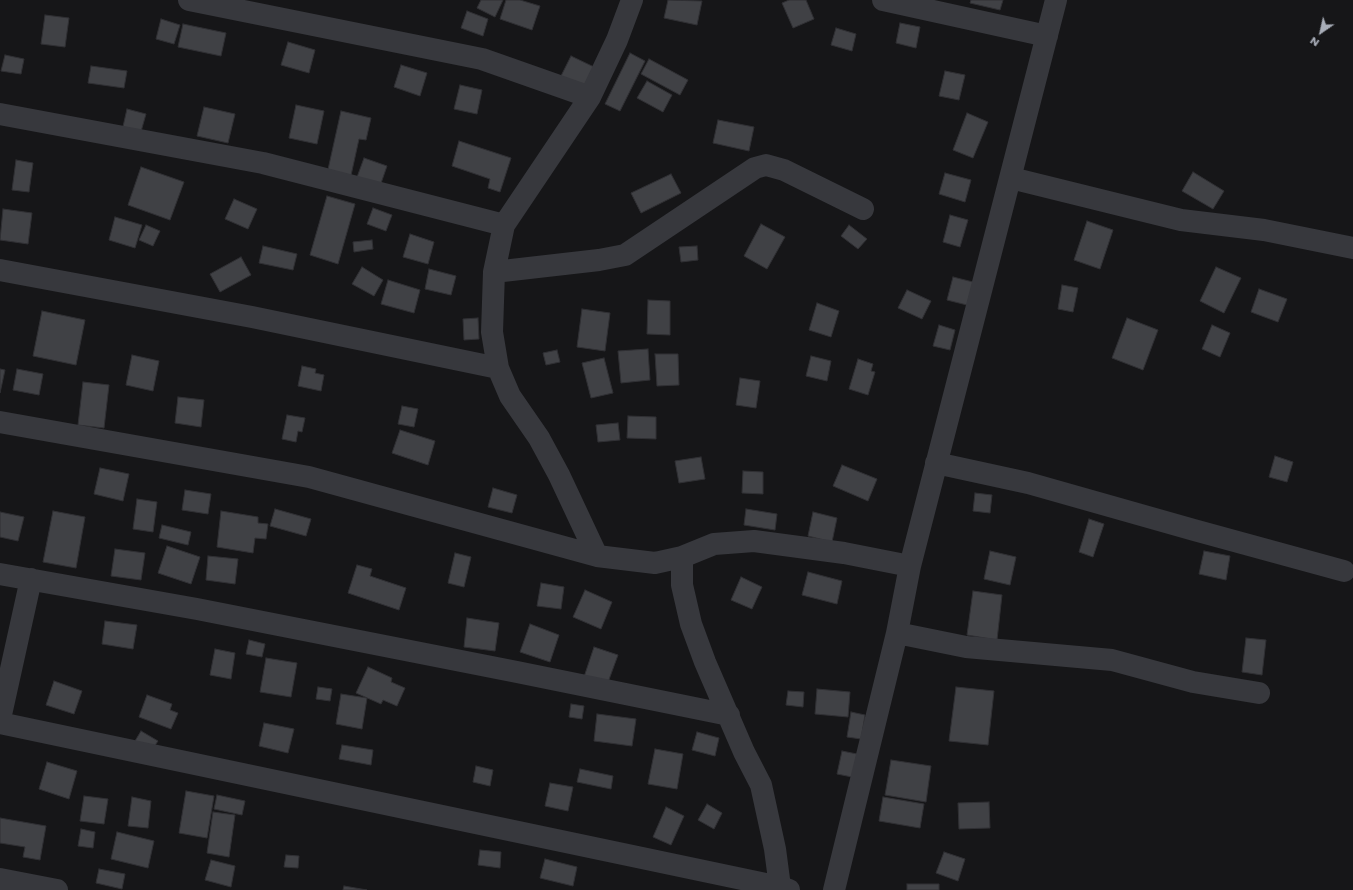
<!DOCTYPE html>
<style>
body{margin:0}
#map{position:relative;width:1353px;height:890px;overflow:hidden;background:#161618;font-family:Poppins,sans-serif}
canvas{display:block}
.north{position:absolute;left:1301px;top:12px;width:40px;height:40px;-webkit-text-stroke:3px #111113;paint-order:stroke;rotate:214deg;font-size:11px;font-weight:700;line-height:16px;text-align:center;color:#a8adb8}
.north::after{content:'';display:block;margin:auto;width:14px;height:18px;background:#a8adb8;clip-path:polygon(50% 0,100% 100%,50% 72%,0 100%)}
</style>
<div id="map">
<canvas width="1353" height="890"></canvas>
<div class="north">N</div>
</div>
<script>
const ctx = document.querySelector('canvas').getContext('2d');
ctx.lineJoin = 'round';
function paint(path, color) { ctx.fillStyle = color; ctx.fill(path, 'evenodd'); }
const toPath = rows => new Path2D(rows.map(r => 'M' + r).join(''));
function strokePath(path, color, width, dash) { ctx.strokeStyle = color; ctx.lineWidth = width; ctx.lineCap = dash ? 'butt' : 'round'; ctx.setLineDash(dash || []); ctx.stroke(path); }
const building = toPath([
 [481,0,503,0,495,17,477,8,481,0],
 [506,0,520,0,540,6,532,30,500,19,506,0],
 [668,0,702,1,697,25,664,18,668,0],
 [789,0,806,0,814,19,793,28,782,3,789,0],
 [971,0,1003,0,1000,10,970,3,971,0],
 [467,11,488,19,483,36,461,28,467,11],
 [45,15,69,18,65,47,41,44,45,15],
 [161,19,180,25,174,44,156,39,161,19],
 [900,23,920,27,916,48,896,43,900,23],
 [183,24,226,33,221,56,178,47,183,24],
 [836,28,856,34,852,51,831,45,836,28],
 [288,42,315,50,309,73,281,65,288,42],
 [630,53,645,61,620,111,605,104,630,53],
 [5,55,24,59,21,74,1,71,5,55],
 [571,56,594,67,583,88,561,76,571,56],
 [649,59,688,80,680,95,641,74,649,59],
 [401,65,427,73,420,96,394,87,401,65],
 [91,66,127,71,124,88,88,83,91,66],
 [945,71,965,75,959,100,939,96,945,71],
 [647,81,672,95,663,112,637,98,647,81],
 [460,85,482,90,477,114,454,109,460,85],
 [296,105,324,111,317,144,289,138,296,105],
 [204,107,235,114,228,143,197,136,204,107],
 [127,109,146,114,140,135,122,131,127,109],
 [341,111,371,118,366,140,359,139,350,180,327,174,341,111],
 [967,113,988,122,973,158,953,150,967,113],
 [718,120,754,127,749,151,713,143,718,120],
 [459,141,511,158,500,192,488,188,490,179,452,166,459,141],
 [364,158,387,166,379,189,356,180,364,158],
 [16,160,33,163,29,192,12,190,16,160],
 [141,167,184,182,170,220,128,205,141,167],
 [1193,172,1224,191,1213,209,1182,191,1193,172],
 [945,173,971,180,965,202,939,194,945,173],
 [671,174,681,193,641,213,631,193,671,174],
 [327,196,355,204,338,264,310,255,327,196],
 [234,199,257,209,248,229,225,219,234,199],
 [373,208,392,215,386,231,367,224,373,208],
 [3,209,32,213,28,244,0,240,3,209],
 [950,215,968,220,960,247,943,242,950,215],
 [115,217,142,225,135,248,109,240,115,217],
 [1087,221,1113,230,1100,269,1074,260,1087,221],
 [761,224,785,237,767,269,744,256,761,224],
 [146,225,160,231,153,246,139,240,146,225],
 [849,225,867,239,858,249,841,236,849,225],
 [410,234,434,242,428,264,403,257,410,234],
 [372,240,373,249,354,252,353,242,372,240],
 [263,246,297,254,293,270,259,263,263,246],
 [697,246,698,260,681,262,679,247,697,246],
 [241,257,251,275,220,292,210,274,241,257],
 [362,267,383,280,374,296,352,284,362,267],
 [1216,267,1241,278,1224,313,1200,301,1216,267],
 [429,269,456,276,451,295,425,289,429,269],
 [953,277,973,282,967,305,947,300,953,277],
 [388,280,420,290,414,313,381,304,388,280],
 [1062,285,1078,288,1073,312,1058,309,1062,285],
 [1259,289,1287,299,1278,322,1251,312,1259,289],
 [907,290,931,301,922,319,898,308,907,290],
 [648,300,670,301,670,335,647,334,648,300],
 [817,303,839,311,831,337,809,330,817,303],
 [582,309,610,313,605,351,577,347,582,309],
 [42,311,85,320,76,365,33,356,42,311],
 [478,318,479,339,464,340,463,319,478,318],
 [1127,318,1158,330,1143,370,1112,358,1127,318],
 [939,325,955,330,950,350,933,346,939,325],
 [1212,325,1230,333,1220,357,1202,349,1212,325],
 [648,349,650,380,621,383,618,351,648,349],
 [557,350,560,362,546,365,543,353,557,350],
 [655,354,678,354,679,385,657,386,655,354],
 [132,355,159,361,153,391,126,385,132,355],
 [811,356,831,361,827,381,806,376,811,356],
 [604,358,613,393,591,398,582,363,604,358],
 [858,359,873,364,871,371,875,372,868,395,849,389,858,359],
 [302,366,316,369,315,373,324,375,321,391,298,386,302,366],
 [0,369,5,370,0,393,0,369],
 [17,369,43,374,39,395,13,390,17,369],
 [740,378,760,381,756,408,736,405,740,378],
 [83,382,109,385,104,428,78,425,83,382],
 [178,397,204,400,201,427,175,423,178,397],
 [402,406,418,409,414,427,398,424,402,406],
 [287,415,305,418,302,432,298,431,296,442,282,439,287,415],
 [628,416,656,417,656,439,627,438,628,416],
 [618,423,620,440,598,442,596,425,618,423],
 [400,430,435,441,428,465,392,453,400,430],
 [1275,456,1293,462,1287,482,1269,477,1275,456],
 [701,457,705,479,679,483,675,461,701,457],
 [842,465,877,479,868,501,833,486,842,465],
 [100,468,129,474,123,501,94,494,100,468],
 [743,471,763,472,763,494,742,493,743,471],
 [493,488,517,495,512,513,488,507,493,488],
 [185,490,211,494,208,514,182,510,185,490],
 [975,493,992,495,990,513,973,511,975,493],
 [137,499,157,502,153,532,133,529,137,499],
 [275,509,311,519,306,536,270,526,275,509],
 [746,509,777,514,775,530,744,525,746,509],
 [53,511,85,517,76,568,43,562,53,511],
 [221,511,258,517,258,523,268,524,266,539,255,538,253,553,217,547,221,511],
 [0,512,24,517,18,541,0,537,0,512],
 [813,512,837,518,832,542,808,536,813,512],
 [1089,519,1104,524,1093,557,1079,552,1089,519],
 [162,525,191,532,188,545,159,538,162,525],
 [167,546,200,557,191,584,158,573,167,546],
 [115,549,145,553,141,580,111,576,115,549],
 [990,551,1016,557,1010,585,984,579,990,551],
 [1204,551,1230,556,1226,580,1199,574,1204,551],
 [455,553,471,557,464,587,448,583,455,553],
 [208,556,238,559,235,584,206,580,208,556],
 [357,565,372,569,370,576,406,588,399,610,348,593,357,565],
 [808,572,842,581,837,604,802,595,808,572],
 [741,577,762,587,752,609,731,600,741,577],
 [541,583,564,587,561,609,537,606,541,583],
 [585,590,612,602,601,629,573,617,585,590],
 [973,591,1002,595,997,640,967,635,973,591],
 [467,618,499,623,495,651,464,647,467,618],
 [105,621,137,625,133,649,102,644,105,621],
 [530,624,559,635,550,662,520,652,530,624],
 [1246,638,1266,640,1262,675,1242,672,1246,638],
 [249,640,265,644,262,657,246,654,249,640],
 [594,647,618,655,607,685,584,677,594,647],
 [215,649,235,653,231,679,210,675,215,649],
 [266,658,297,663,291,697,260,692,266,658],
 [368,667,392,678,391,682,405,688,397,706,383,700,381,704,356,693,368,667],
 [54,681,82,691,74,714,46,705,54,681],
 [318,687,332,689,330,701,316,699,318,687],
 [956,687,994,691,988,745,949,741,956,687],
 [817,689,850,692,848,717,815,714,817,689],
 [788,691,804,692,803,707,786,705,788,691],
 [341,694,367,698,362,729,336,724,341,694],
 [147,695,172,704,170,710,178,713,171,729,139,717,147,695],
 [571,704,584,706,582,719,569,717,571,704],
 [851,712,865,715,861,739,847,737,851,712],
 [597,714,636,719,632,746,594,741,597,714],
 [264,723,294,729,288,753,259,746,264,723],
 [141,731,158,741,151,751,135,741,141,731],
 [697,732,719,738,715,756,692,750,697,732],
 [342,745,373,750,371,765,339,759,342,745],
 [655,749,683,754,677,789,648,784,655,749],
 [842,751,857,754,852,777,837,774,842,751],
 [891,760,931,766,926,802,885,795,891,760],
 [47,762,77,771,69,799,39,789,47,762],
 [476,766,493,770,490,786,473,782,476,766],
 [580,769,613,776,611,789,577,782,580,769],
 [550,783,573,787,568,811,545,806,550,783],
 [186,791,214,796,207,838,179,833,186,791],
 [217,795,245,801,242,815,214,809,217,795],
 [84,796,108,799,104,824,80,821,84,796],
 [132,797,151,801,148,828,128,826,132,797],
 [883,797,924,804,920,828,879,821,883,797],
 [989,802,990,828,959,829,958,803,989,802],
 [707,804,722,813,714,829,698,820,707,804],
 [666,807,684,816,671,845,653,837,666,807],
 [213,812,235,815,229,857,207,853,213,812],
 [0,818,46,826,40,860,23,857,25,847,0,843,0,818],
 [81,829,95,832,93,848,78,846,81,829],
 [117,832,154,841,148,868,111,859,117,832],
 [480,850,501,852,500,868,478,865,480,850],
 [944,852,965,859,958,881,936,873,944,852],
 [286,855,299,856,298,868,284,867,286,855],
 [545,859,577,867,573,886,540,878,545,859],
 [211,860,235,866,231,887,205,880,211,860],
 [99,869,125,874,122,889,96,883,99,869],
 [907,884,939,884,939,890,907,890,907,884],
 [344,886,367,890,343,890,344,886]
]);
const minor = toPath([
 [189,0,482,59,590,97],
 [883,0,1047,36],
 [0,114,263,163,504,225],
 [1011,178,1181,220,1264,230,1353,248],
 [0,270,252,317,498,368],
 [494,272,599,260,625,255,755,168,766,165,784,170,863,209],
 [0,422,309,477,597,556,655,563,682,557,714,544,754,541,844,553,910,566],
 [936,463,1028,483,1194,530,1344,571],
 [597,556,559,475,539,438,510,396,498,368,492,332,494,272,504,225,590,97,617,40,632,0],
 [682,557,682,585,691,624,705,662,744,752,761,785,775,849,780,887],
 [0,574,197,609,517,672,729,715],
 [897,633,966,647,1112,660,1193,682,1259,693],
 [0,719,31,579],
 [0,723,780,887,789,890],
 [0,879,57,890],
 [834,890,897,633,910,566,1056,0]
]);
paint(building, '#404145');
strokePath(building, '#303034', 1);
strokePath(minor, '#37383d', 22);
</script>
